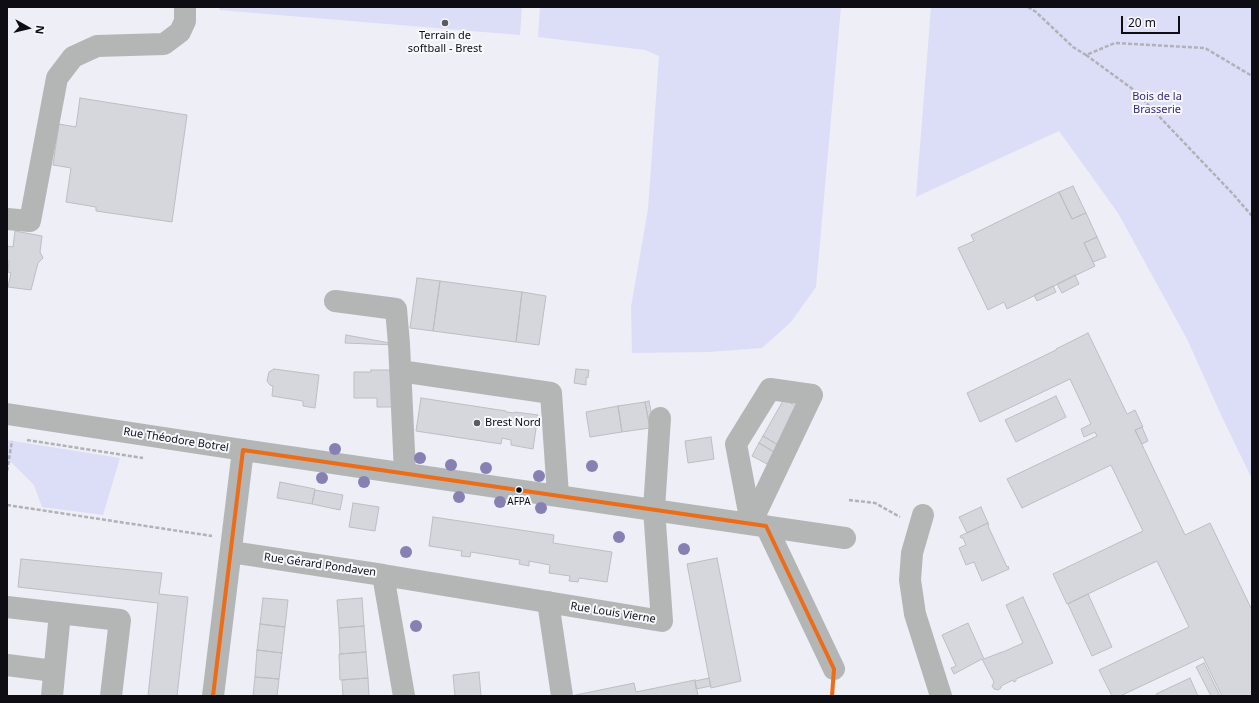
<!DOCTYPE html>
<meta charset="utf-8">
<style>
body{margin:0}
#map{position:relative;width:1259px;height:703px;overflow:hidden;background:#edeef6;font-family:"Noto Sans",sans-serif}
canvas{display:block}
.frame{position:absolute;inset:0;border:8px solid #0d0d13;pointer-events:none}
.north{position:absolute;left:8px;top:8px;width:40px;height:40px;-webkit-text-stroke:3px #f8f8ff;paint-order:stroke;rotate:98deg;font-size:11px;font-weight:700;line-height:16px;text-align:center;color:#0d0d13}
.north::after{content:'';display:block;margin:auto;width:14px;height:18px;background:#0d0d13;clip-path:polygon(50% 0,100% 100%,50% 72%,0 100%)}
.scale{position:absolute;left:1121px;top:16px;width:59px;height:18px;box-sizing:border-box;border:2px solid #0d0d13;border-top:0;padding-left:5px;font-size:12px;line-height:14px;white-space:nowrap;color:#0d0d13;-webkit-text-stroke:3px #f8f8ff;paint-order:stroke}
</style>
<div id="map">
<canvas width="1259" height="703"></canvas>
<div class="frame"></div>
<div class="north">N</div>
<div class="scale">20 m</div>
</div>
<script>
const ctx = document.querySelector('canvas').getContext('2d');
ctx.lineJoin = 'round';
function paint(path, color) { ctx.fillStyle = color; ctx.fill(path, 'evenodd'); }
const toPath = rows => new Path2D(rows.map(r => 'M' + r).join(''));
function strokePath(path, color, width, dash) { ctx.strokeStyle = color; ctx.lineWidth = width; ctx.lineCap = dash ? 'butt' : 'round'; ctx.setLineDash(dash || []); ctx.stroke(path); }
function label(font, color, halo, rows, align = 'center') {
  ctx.font = font + ' "Noto Sans",sans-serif'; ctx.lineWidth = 4; ctx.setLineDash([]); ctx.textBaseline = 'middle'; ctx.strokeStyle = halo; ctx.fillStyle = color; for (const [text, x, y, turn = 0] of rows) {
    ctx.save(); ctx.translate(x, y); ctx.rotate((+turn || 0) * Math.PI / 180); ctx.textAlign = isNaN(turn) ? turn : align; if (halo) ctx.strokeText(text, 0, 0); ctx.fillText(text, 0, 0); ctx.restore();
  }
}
const green = toPath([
 [220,7,522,7,520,35,219,10],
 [540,7,841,7,816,287,791,322,762,348,710,352,632,353,631,307,648,209,659,56,645,50,538,37],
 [931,7,1252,7,1252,479,1222,417,1187,339,1118,213,1059,131,916,197],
 [7,440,120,458,103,515,42,507,34,485,12,463,7,462]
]);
const building = toPath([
 [80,98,187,115,172,222,96,211,96,207,66,202,71,168,53,165,59,124,76,127,80,98],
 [1073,186,1086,213,1072,219,1059,192,1073,186],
 [1059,192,1072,219,1086,213,1097,237,1084,243,1095,266,1007,309,1004,302,988,310,958,248,974,241,971,235,1059,192],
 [15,231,42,236,40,252,43,258,38,263,31,290,8,287,11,273,8,272,9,261,7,261,7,246,13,247,15,231],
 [1097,237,1106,257,1093,262,1084,243,1097,237],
 [1075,275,1079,284,1062,293,1057,284,1075,275],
 [417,278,440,281,433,331,410,328,417,278],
 [440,281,522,292,516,342,433,331,440,281],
 [1053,286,1056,292,1037,301,1034,295,1053,286],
 [522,292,546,296,539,345,516,342,522,292],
 [1088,333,1127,414,1135,410,1143,427,1135,430,1185,535,1210,523,1252,610,1252,696,1222,696,1203,657,1120,696,1112,696,1099,670,1189,627,1157,561,1067,604,1053,574,1143,531,1111,465,1022,508,1007,479,1097,436,1095,432,1084,437,1081,429,1091,424,1070,379,980,422,967,393,1056,350,1056,349,1088,333],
 [346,335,390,343,395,345,345,343,346,335],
 [274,369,319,375,315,408,303,406,303,401,272,396,273,386,270,385,267,381,269,372,274,369],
 [576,369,589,370,588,378,586,377,586,385,574,383,576,369],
 [371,370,394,370,392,407,377,407,377,398,354,398,354,372,371,372,371,370],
 [1056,396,1066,417,1016,442,1005,420,1056,396],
 [421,398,506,411,506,412,515,413,515,412,538,415,533,449,511,445,511,440,502,438,501,444,416,431,421,398],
 [784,399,799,408,778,445,763,436,784,399],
 [649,401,654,427,650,428,645,402,649,401],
 [645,402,650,428,622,432,618,406,645,402],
 [618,406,622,432,590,437,586,412,618,406],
 [1142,427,1148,441,1142,444,1135,430,1142,427],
 [763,436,778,445,774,452,759,443,763,436],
 [711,437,714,459,688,463,685,441,711,437],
 [759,443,774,452,767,464,752,456,759,443],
 [280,482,315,489,312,504,277,498,280,482],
 [315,490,343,495,340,510,312,504,315,490],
 [353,503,379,507,375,531,349,527,353,503],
 [981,507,988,523,967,533,959,517,981,507],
 [433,517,554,535,553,543,612,552,607,582,579,578,578,582,569,581,570,576,549,573,550,565,529,561,529,566,519,564,520,560,471,552,470,557,461,556,462,551,429,546,433,517],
 [988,523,989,525,988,526,1007,567,1008,566,1009,569,982,581,974,562,966,565,959,548,966,545,963,538,961,538,960,536,988,523],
 [717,558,741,681,711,688,687,564,717,558],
 [21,559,162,573,159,594,188,597,177,696,148,696,158,603,18,587,21,559],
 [1088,594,1112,647,1092,656,1068,604,1088,594],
 [1023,597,1053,663,1016,679,1016,681,1014,682,1013,680,1001,686,1001,688,998,690,994,689,992,686,994,682,982,659,954,674,951,668,956,666,942,635,968,623,984,659,1002,652,1003,652,1023,643,1006,605,1023,597],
 [263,598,288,600,285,627,260,624,263,598],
 [362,598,364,626,339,628,337,600,362,598],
 [260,624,285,627,282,653,257,650,260,624],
 [364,626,366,652,340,654,339,628,364,626],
 [257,650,282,653,279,679,255,677,257,650],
 [366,652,368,678,340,680,339,654,366,652],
 [1204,663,1220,696,1211,696,1196,667,1204,663],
 [479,672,481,696,455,696,453,675,479,672],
 [255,677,279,679,277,696,253,696,255,677],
 [368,678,369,696,343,696,342,680,368,678],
 [709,678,711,686,696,689,695,681,709,678],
 [1190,678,1198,696,1157,696,1156,694,1190,678],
 [695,680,698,696,571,696,634,683,636,692,695,680]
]);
const path = toPath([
 [1028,7,1036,12,1073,47,1086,55,1115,43,1205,48,1252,76],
 [1086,55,1134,90,1233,194,1252,216],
 [27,440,143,458],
 [7,471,12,441],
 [849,500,875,503,900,517],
 [7,505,212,536]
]);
const minor = toPath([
 [7,219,30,221,57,78,73,57,97,46,164,44,180,32,185,21,185,7],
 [335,301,396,309,399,344,405,473],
 [400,371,551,393,558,495],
 [770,389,812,395,751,523,736,444,770,389],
 [7,414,243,450,845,538],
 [923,515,912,553,910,580,915,614,941,696],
 [766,526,834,669],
 [231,552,383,575,404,696],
 [383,575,662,621,654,509,660,418],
 [548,602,562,696],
 [7,607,120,620,111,696],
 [7,665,54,671],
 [52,696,60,613],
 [213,696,243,450]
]);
const bus1 = toPath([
 [766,526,834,669,832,696],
 [213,696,243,450,766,526]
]);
const trees = [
 [335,449],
 [420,458],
 [451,465],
 [592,466],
 [486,468],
 [539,476],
 [322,478],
 [364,482],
 [459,497],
 [500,502],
 [541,508],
 [619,537],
 [684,549],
 [406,552],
 [416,626]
];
const markers = [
 [445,23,4,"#5b5c62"],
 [477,423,4,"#5b5c62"],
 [519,490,3.5,"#0d0d13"]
];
const busNames = [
 ["AFPA",519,502]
];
const poiNames = [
 ["Terrain de",445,36],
 ["softball - Brest",445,49],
 ["Brest Nord",485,423,"left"]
];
const parkNames = [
 ["Bois de la",1157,97],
 ["Brasserie",1157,110]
];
const streetNames = [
 ["Rue Théodore Botrel",176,440,9],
 ["Rue Gérard Pondaven",320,565,8],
 ["Rue Louis Vierne",613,613,9]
];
paint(green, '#dcdef8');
paint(building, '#d6d7dd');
strokePath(building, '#bdbec4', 1);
strokePath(path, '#b1b2b5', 2.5, [4, 2]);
strokePath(minor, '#b3b6b5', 22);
strokePath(bus1, '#ed6c18', 4);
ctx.fillStyle = '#8781b3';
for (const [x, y] of trees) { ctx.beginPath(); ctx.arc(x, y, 6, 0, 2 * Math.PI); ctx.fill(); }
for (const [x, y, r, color] of markers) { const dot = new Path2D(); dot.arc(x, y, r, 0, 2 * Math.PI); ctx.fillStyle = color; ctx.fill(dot); strokePath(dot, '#f8f8ff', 1.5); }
label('10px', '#0d0d13', '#f8f8ff', busNames);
label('11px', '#0d0d13', '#f8f8ff', poiNames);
label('11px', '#34287d', '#f8f8ff', parkNames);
label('11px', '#0d0d13', '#f8f8ff', streetNames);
</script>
